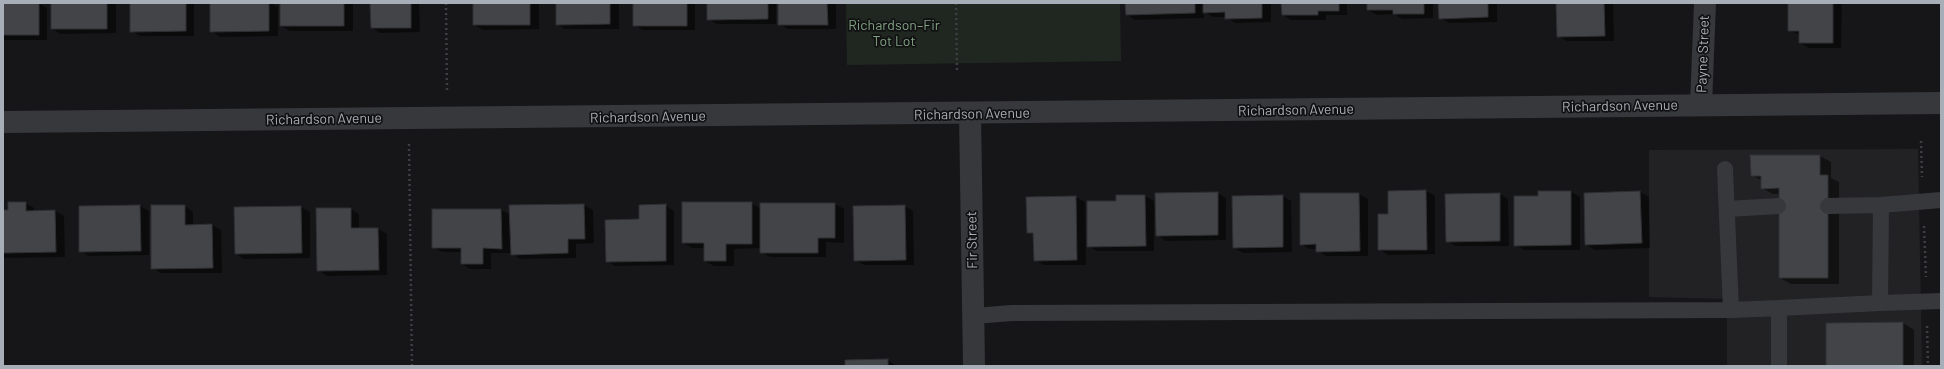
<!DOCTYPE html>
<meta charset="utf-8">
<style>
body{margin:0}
#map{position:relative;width:1944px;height:369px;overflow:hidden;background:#161618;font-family:Barlow,sans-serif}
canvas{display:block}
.frame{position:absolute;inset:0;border:4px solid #a8aeb7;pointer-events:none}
</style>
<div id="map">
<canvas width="1944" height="369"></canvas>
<div class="frame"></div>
</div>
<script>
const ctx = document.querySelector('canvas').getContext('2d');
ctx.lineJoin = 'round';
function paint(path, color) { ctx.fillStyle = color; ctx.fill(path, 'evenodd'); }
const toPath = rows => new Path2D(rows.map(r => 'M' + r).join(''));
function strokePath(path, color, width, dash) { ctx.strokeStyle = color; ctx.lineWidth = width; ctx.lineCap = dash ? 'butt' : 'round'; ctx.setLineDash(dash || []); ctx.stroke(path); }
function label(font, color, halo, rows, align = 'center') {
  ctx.font = font + ' Barlow,sans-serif'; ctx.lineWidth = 3.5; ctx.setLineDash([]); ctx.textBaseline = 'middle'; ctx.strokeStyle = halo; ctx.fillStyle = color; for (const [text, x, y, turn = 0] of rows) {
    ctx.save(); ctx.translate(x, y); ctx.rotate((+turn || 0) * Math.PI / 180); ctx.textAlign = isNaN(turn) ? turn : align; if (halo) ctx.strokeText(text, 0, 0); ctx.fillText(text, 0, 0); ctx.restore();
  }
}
const built = toPath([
 [1918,149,1922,366,1727,366,1727,299,1649,297,1649,150]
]);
const green = toPath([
 [846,3,1120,3,1121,61,847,65]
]);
const shadow = toPath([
 [3,3,38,3,47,8,47,40,3,40],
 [52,3,116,3,116,33,61,34,52,29],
 [131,3,194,3,194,36,140,36,131,31],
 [211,3,270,3,278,7,278,36,220,37,211,31],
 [281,3,353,3,353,31,290,31,281,26],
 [371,3,419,3,420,32,380,33,372,28],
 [474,3,539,3,539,29,483,30,474,25],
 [557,3,619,3,619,29,565,29,557,24],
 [634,3,695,3,695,30,643,30,634,25],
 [708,3,776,3,776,24,717,24,708,19],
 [779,3,836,3,836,29,788,29,779,24],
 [1126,3,1271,3,1271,22,1235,23,1226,17,1213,17,1204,12,1204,18,1135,20,1127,15],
 [1282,3,1347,3,1347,15,1326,15,1326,20,1291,20,1283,15],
 [1368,3,1433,3,1433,18,1402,19,1395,14,1377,15,1368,10],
 [1439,3,1497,3,1497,22,1449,23,1440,18],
 [1557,3,1613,3,1614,41,1567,41,1558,36],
 [1789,3,1842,3,1841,48,1809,48,1800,43,1800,35,1789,30],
 [1820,156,1831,162,1831,178,1839,182,1839,284,1791,284,1780,278,1780,194,1773,194,1762,188,1762,181,1752,175],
 [1426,191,1435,196,1435,254,1388,255,1379,249,1389,215,1389,192],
 [1571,192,1580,197,1580,250,1524,250,1515,245,1539,197],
 [1640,192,1649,197,1650,248,1595,250,1586,245,1585,194],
 [1217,193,1226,198,1226,240,1166,241,1157,235],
 [1301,194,1359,194,1368,199,1368,256,1326,256,1317,251,1317,249,1310,249,1301,244],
 [1500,194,1508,199,1509,246,1456,246,1447,241],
 [1145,196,1154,201,1154,251,1097,251,1088,246,1117,202],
 [1283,196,1291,201,1292,252,1243,253,1234,248],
 [1076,197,1085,202,1086,265,1044,265,1035,260,1035,236,1028,232],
 [25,203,34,208,34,212,55,211,64,216,65,257,3,258,3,211,9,211],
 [751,203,761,209,835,204,844,209,844,243,826,242,826,257,770,257,761,252,761,248,734,249,734,266,714,266,705,261,705,248,692,248,683,243],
 [584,205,593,210,594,243,576,244,576,258,520,259,511,253,491,253,491,269,470,269,462,264,462,252,442,252,433,247,433,210,501,210,511,215],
 [665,205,674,211,674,265,615,266,607,261],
 [140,206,149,211,149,255,89,256,80,251],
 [185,206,193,212,193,225,212,225,221,230,222,273,161,273,152,268],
 [904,206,913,211,914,265,864,265,855,260],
 [301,207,310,212,310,258,244,259,236,254],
 [351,209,359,214,359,229,378,229,387,234,387,275,327,276,318,270],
 [1903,323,1914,330,1914,366,1827,366,1827,324],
 [888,360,897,366,846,366]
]);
const building = toPath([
 [3,3,39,3,39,35,3,35,3,3],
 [51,3,107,3,107,29,51,29,51,3],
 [130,3,186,3,186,31,130,32,130,3],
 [210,3,269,3,269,31,210,32,210,3],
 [280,3,344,3,344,26,280,26,280,3],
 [370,3,411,3,411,28,371,28,370,3],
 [473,3,530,3,530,25,473,25,473,3],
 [556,3,610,3,610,24,556,25,556,3],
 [633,3,687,3,687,26,633,26,633,3],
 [707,3,768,3,768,19,707,20,707,3],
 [778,3,827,3,828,25,778,25,778,3],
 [1125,3,1195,3,1195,13,1126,15,1125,3],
 [1203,3,1262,3,1262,18,1225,19,1225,12,1203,13,1203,3],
 [1281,3,1339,3,1339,11,1318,11,1318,15,1282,15,1281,3],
 [1367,3,1424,3,1424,14,1393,14,1393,10,1367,10,1367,3],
 [1438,3,1488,3,1488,17,1439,19,1438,3],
 [1556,3,1604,3,1605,36,1557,37,1556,3],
 [1788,3,1833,3,1833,43,1799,43,1799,31,1788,31,1788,3],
 [1750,155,1820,155,1820,175,1828,175,1828,278,1779,278,1779,188,1761,189,1761,176,1751,176,1750,155],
 [1426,190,1427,250,1378,250,1378,214,1388,214,1388,191,1426,190],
 [1538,191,1571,191,1571,245,1514,246,1514,196,1538,196,1538,191],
 [1640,191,1642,243,1585,245,1584,193,1640,191],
 [1218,192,1218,235,1156,236,1155,193,1218,192],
 [1300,193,1359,193,1360,251,1316,252,1316,244,1300,245,1300,193],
 [1500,193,1500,241,1446,242,1445,194,1500,193],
 [1116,195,1145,195,1146,246,1087,247,1087,201,1116,201,1116,195],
 [1283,195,1283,247,1233,248,1232,196,1283,195],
 [1076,196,1077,260,1034,261,1033,233,1027,233,1026,197,1076,196],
 [8,202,26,202,26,211,55,210,56,252,3,253,3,210,8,210,8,202],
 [682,202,752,202,752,244,726,244,726,261,704,261,704,243,682,243,682,202],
 [760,203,835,203,835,238,818,238,818,253,760,253,760,203],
 [584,204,585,239,568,239,568,253,511,255,509,205,584,204],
 [666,204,666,261,606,262,605,220,639,219,639,205,666,204],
 [140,205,141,251,79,252,79,206,140,205],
 [151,205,185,205,185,225,212,224,213,268,151,269,151,205],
 [905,205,906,260,854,261,853,206,905,205],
 [301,206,302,253,235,254,234,207,301,206],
 [316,208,351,208,351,228,378,228,379,270,317,271,316,208],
 [432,209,501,209,502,249,483,248,483,264,461,264,461,248,432,248,432,209],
 [1903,322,1903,366,1826,366,1826,323,1903,322],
 [888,359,888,366,845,366,845,360,888,359]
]);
const path = toPath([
 [446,3,447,90],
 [956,3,957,71],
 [1921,141,1922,177],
 [409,144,412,366],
 [1924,226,1926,277],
 [1927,326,1928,366]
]);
const lane = toPath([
 [1725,169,1731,310],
 [1881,205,1880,303,1941,301],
 [1828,206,1881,205,1941,200],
 [1727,209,1778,206],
 [1779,308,1880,303],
 [974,316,1012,313,1731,310,1779,308,1779,366]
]);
const street = toPath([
 [1701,105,1705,3],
 [970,114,974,366],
 [3,122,1941,103]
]);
const parkNames = [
 ["Richardson–Fir",894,25],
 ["Tot Lot",894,41]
];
const streetNames = [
 ["Payne Street",1703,54,-88],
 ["Richardson Avenue",1620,106,-1],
 ["Richardson Avenue",1296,110,-1],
 ["Richardson Avenue",972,114,-1],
 ["Richardson Avenue",648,117,-1],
 ["Richardson Avenue",324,119,-1],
 ["Fir Street",972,240,-91]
];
paint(built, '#222225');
paint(green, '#202720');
paint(shadow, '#0007');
paint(building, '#424448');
strokePath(building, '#303034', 1);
strokePath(path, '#3d3f43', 2.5, [2, 3]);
strokePath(lane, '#37383c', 16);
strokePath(street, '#37383c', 22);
label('14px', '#80a280', '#111113', parkNames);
label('14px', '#a8aeb7', '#111113', streetNames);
</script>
